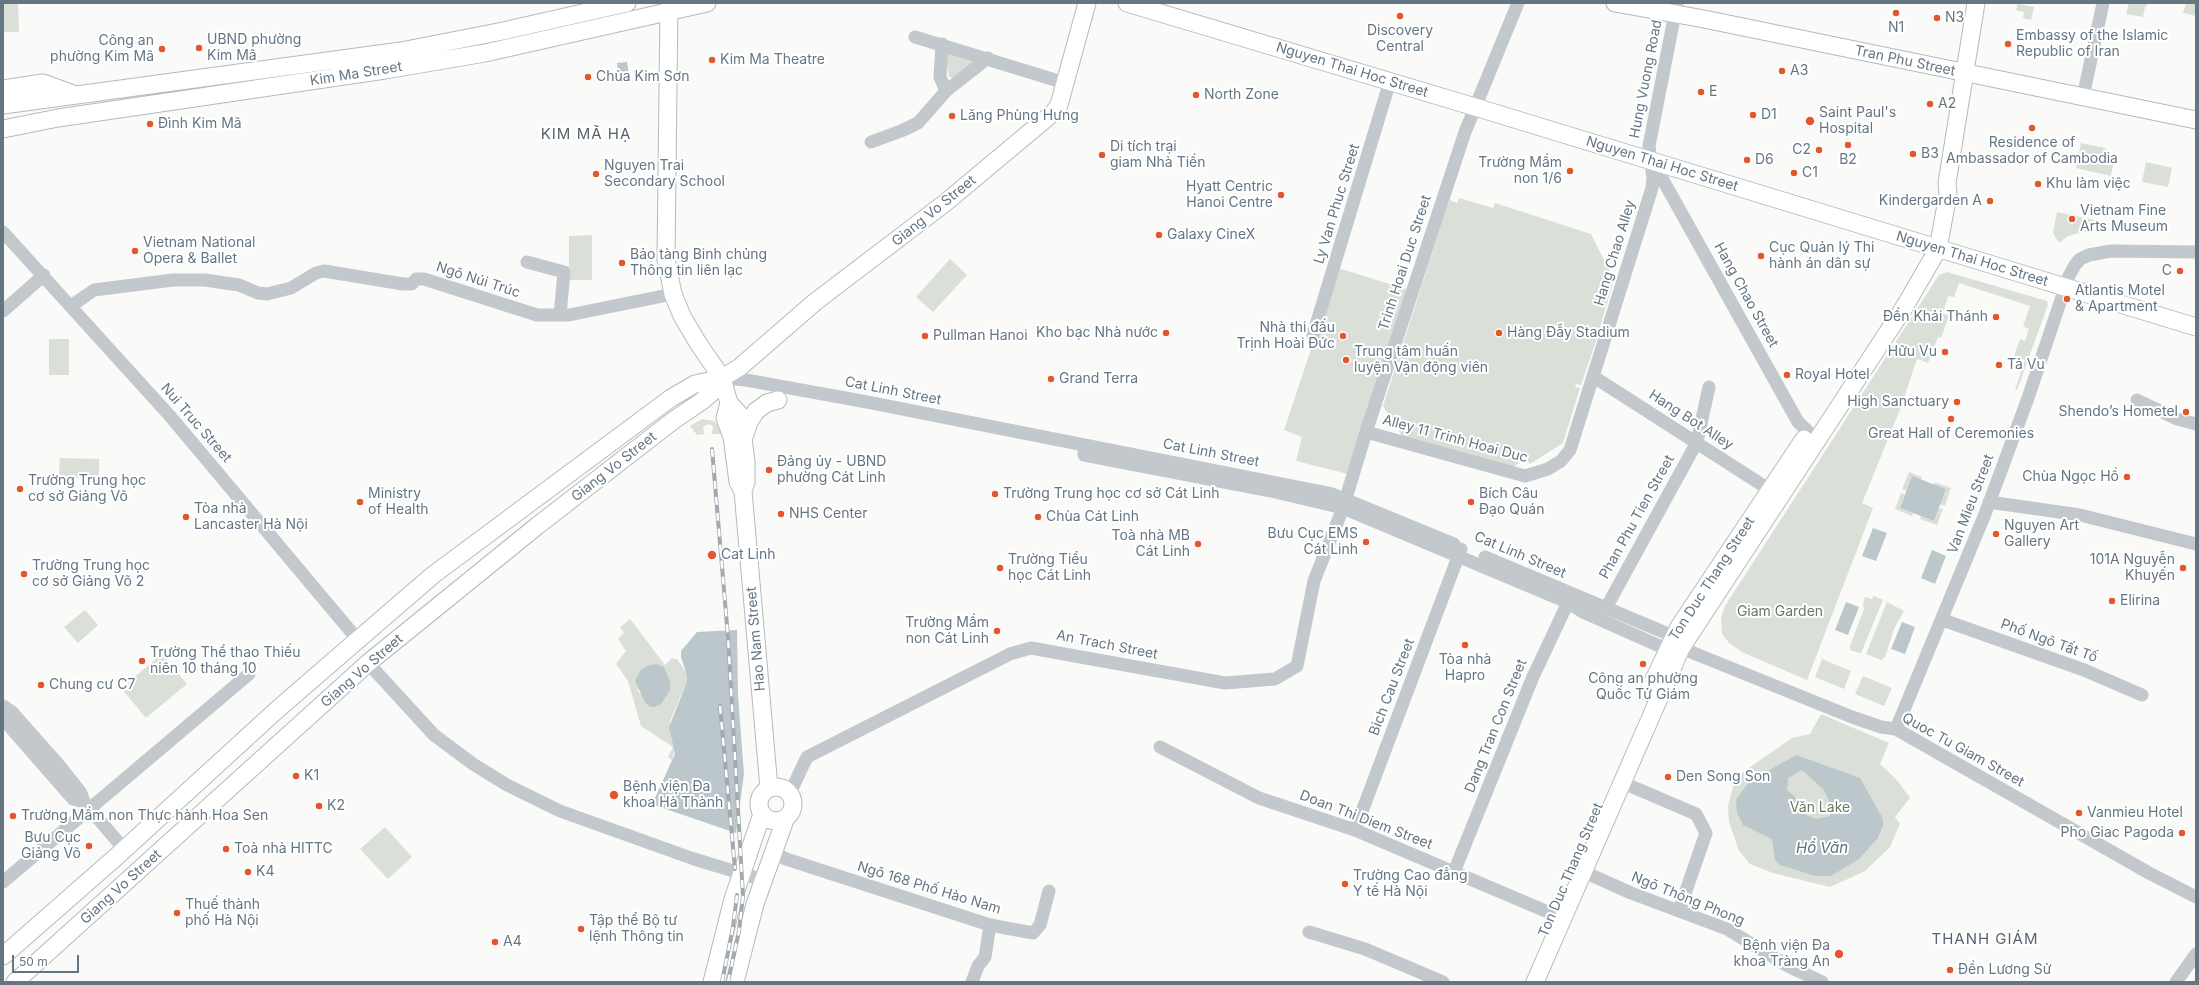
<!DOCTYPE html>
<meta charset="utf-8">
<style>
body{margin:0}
#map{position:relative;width:2199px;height:985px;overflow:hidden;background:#fafaf8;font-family:Inter,sans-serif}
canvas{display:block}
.frame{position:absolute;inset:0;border:4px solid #657683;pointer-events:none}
.scale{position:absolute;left:12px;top:955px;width:67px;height:18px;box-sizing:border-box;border:2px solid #657683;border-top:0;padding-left:5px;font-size:12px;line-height:14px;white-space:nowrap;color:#657683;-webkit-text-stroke:3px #fff;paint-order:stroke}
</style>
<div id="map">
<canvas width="2199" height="985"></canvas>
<div class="frame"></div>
<div class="scale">50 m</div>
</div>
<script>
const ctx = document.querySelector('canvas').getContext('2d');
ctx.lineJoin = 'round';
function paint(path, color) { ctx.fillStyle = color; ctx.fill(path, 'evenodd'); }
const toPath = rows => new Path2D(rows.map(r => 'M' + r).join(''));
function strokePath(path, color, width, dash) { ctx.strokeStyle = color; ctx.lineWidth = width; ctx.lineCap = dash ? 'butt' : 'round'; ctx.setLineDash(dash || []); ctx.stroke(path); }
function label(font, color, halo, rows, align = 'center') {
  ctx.font = font + ' Inter,sans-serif'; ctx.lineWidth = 4; ctx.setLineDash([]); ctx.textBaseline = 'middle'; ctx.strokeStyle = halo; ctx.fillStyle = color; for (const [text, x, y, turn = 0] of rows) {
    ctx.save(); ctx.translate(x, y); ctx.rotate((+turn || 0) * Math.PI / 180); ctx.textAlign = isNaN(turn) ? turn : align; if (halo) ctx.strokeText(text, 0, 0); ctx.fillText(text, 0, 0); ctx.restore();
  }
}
const green = toPath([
 [3,3,18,3,19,32,3,32],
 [2129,3,2149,3,2145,7,2143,17,2126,14],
 [2186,3,2196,3,2196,16,2183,13],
 [2018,4,2034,7,2031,20,2023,18,2024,12,2016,10],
 [945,53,974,58,974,63,954,78,949,77],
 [2081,143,2105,148,2114,158,2111,176,2076,168],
 [2146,162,2172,168,2168,187,2142,182],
 [1459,198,1493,208,1495,203,1591,234,1614,280,1598,334,1593,333,1592,336,1597,338,1581,385,1576,384,1575,387,1580,388,1563,443,1530,464,1526,459,1509,469,1402,436,1383,406,1447,207,1450,200,1457,203],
 [2057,212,2094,220,2093,225,2089,230,2068,236,2059,243,2053,233],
 [592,235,592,280,569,280,569,236],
 [950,259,967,275,933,312,916,297],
 [1338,268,1409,290,1348,474,1296,461,1302,437,1284,430],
 [1947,272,2047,301,2048,305,2017,390,2015,390,2025,360,2014,356,2020,339,2025,341,2029,329,2023,326,2030,306,1959,283,1954,297,1948,296,1943,313,1949,316,1941,338,1938,337,1928,363,1918,359,1916,362,1901,407,1862,503,1873,508,1807,680,1744,653,1730,644,1722,634,1721,618,1725,606,1939,275],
 [49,339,69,339,69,375,49,375],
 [702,419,714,421,720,428,721,434,712,434,713,426,708,424,703,427,704,434,697,435,690,426],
 [60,458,99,459,99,478,59,477],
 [1909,472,1922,477,1921,480,1912,476,1907,491,1902,489],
 [1935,482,1951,488,1945,506,1940,504,1946,489,1934,485],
 [1901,493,1905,494,1900,508,1913,513,1912,516,1895,509],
 [1939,508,1943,509,1937,525,1920,519,1921,516,1934,521],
 [1874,596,1883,600,1861,653,1856,652,1850,650,1850,646,1864,609,1863,604,1865,597,1872,599],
 [1887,602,1904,611,1894,629,1885,657,1881,660,1866,654],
 [85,610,98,625,78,643,64,627],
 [630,619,665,665,672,658,677,659,686,672,687,682,670,721,670,733,675,749,672,760,668,757,673,747,641,726,628,681,616,664,626,651,618,639,624,633,620,627],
 [664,667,670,681,641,694,637,690],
 [162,654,187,684,146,718,121,688],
 [1822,659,1851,671,1844,689,1815,677],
 [1863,676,1892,688,1884,706,1855,694],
 [1821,714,1889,743,1880,764,1896,779,1910,798,1895,817,1900,824,1890,847,1865,871,1830,887,1773,873,1750,864,1739,851,1729,822,1728,806,1733,787,1743,772,1792,738,1810,734],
 [385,827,412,857,388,879,360,849]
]);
const water = toPath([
 [627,62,629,75,619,76,617,63],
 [1912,476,1946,489,1934,521,1900,508],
 [1873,528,1887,533,1876,561,1862,556],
 [1932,550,1946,556,1935,584,1921,578],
 [1846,602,1859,607,1848,635,1835,630],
 [1902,622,1915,627,1905,654,1891,649],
 [737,630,738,695,744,774,736,833,654,805,653,802,675,754,669,727,687,682,686,672,681,657,681,651,697,632],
 [656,664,664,667,670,681,670,690,661,704,654,707,649,706,645,702,635,681,641,670,647,666],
 [1796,755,1860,778,1883,819,1883,826,1877,839,1859,859,1831,876,1815,876,1780,865,1775,860,1772,839,1743,825,1737,813,1736,800,1749,782],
 [1802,770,1823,789,1830,802,1830,816,1817,819,1797,811,1795,797,1787,790,1788,778]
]);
const minor = toPath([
 [915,37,1065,83],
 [946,91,988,58],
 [2083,97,2103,3],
 [871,142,901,131,918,123,946,91,940,77,942,44],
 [1654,164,1798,422,1817,440],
 [3,232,170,416,358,640],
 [527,262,564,272,560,315],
 [71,306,94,290,173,280,205,280,239,285,258,293,267,294,291,288,316,273,324,271,403,284,412,284,416,279,424,279,537,315,569,315,673,294],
 [3,311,44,275],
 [1313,335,1390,81],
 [1594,377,1770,490],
 [722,378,746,380,867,402,1332,494,1454,544],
 [2137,400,2177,419,2196,424],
 [1366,432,1525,476,1548,469,1561,461,1570,450,1652,188,1653,178,1649,146,1677,3],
 [1085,445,1084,455,1271,491,1343,508,1567,602,1583,612,1655,644,1667,649,1681,648,1852,717,1881,727,1896,729,2149,873,2196,897],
 [1989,502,2080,515,2196,544],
 [1485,557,1673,636,1678,645],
 [1606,608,1697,442,1709,387],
 [1943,620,2084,670,2142,695],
 [368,663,434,735,473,764,507,785,560,811,694,859,763,880],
 [3,706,12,712,59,765,81,793,84,802,124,849],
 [3,719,73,799,84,802],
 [1896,729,1985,514,2028,398,2069,276,2075,265,2080,259,2089,255,2111,251,2196,252],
 [1160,747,1259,798,1355,830,1562,918],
 [1621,782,1696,814,1706,833,1679,911],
 [790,793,807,757,1010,654,1031,648,1225,683,1275,679,1297,666,1314,581,1343,508,1366,432,1465,132,1518,3],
 [1355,830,1461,549],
 [773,852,786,859,990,925,1033,933,1040,925,1049,891],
 [1582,871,1631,893,1727,929,1788,966,1822,982],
 [1454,872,1532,679,1571,596],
 [3,882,249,674],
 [1309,932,1365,949,1443,982],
 [972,982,978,966,985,957,990,925],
 [2176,982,2196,954]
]);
const major = toPath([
 [669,3,666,259,673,294,682,316,698,343,722,378,729,403,740,415,746,462,746,482,743,491],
 [1127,3,1475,107,2196,327],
 [1615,3,1704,19,2196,120],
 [3,89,43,83,73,94],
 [3,105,401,51,503,31,627,3],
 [3,129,58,118,385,70,485,53,707,3],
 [729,403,725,418,732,437,738,482,743,491,769,788],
 [744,437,749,422,756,411,767,403,778,400],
 [1648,692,1679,627,1804,439],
 '759 804a17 17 0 1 1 34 0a17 17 0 1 1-34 0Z',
 [3,956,116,857,279,708,433,575,671,398,695,384,722,378,740,367,815,302,945,203,1054,112,1059,105,1087,3],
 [15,982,368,663,537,526,674,420,702,401,717,388,722,378],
 [712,982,733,899,762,814],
 [735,982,755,904,785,820],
 [1535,982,1681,648,1905,306,1938,249,1948,194,1947,183,1976,3]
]);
const rail = toPath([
 [712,449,728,637,743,896,739,931,728,982],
 [720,706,735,869],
 [722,982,733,927,737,895]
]);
const markers = [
 [1896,13,4,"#e4572e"],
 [1400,16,4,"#e4572e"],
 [1937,18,4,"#e4572e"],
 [2008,44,4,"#e4572e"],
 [199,48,4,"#e4572e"],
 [162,49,4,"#e4572e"],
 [712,60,4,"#e4572e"],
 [1782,71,4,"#e4572e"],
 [588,77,4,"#e4572e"],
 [1701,92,4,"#e4572e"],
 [1196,95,4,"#e4572e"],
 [1930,104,4,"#e4572e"],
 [1753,115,4,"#e4572e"],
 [952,116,4,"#e4572e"],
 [1810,121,5,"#e4572e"],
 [150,124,4,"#e4572e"],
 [2032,128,4,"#e4572e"],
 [1848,145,4,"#e4572e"],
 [1819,150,4,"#e4572e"],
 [1913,154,4,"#e4572e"],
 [1102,155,4,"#e4572e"],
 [1747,160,4,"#e4572e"],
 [1570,171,4,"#e4572e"],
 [1794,173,4,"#e4572e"],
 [596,174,4,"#e4572e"],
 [2038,184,4,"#e4572e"],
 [1281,195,4,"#e4572e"],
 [1990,201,4,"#e4572e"],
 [2072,219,4,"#e4572e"],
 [1159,235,4,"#e4572e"],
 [135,251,4,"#e4572e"],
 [1761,256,4,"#e4572e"],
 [622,263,4,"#e4572e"],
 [2180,271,4,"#e4572e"],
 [2067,299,4,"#e4572e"],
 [1996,317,4,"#e4572e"],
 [1166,333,4,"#e4572e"],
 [1499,333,4,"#e4572e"],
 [925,336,4,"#e4572e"],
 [1343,336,4,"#e4572e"],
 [1945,352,4,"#e4572e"],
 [1346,360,4,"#e4572e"],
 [1999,365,4,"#e4572e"],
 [1787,375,4,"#e4572e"],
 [1051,379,4,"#e4572e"],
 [1957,402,4,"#e4572e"],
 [2186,412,4,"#e4572e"],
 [1951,419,4,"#e4572e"],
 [769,470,4,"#e4572e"],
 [2127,477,4,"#e4572e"],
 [20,489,4,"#e4572e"],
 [995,494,4,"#e4572e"],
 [360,502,4,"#e4572e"],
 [1471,502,4,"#e4572e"],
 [781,514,4,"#e4572e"],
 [186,517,4,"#e4572e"],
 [1038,517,4,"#e4572e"],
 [1996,534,4,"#e4572e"],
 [1366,542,4,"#e4572e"],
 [1198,544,4,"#e4572e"],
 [712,555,5,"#e4572e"],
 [1000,568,4,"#e4572e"],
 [2183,568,4,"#e4572e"],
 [24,574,4,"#e4572e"],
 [2112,601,4,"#e4572e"],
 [997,631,4,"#e4572e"],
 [1465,645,4,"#e4572e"],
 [142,661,4,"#e4572e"],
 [1643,664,4,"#e4572e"],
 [41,685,4,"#e4572e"],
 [296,776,4,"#e4572e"],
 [1668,777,4,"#e4572e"],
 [614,795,5,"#e4572e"],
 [319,806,4,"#e4572e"],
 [2079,813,4,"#e4572e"],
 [13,816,4,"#e4572e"],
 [2182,833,4,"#e4572e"],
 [89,846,4,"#e4572e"],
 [226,849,4,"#e4572e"],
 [248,872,4,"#e4572e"],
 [1345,884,4,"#e4572e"],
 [177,913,4,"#e4572e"],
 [581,929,4,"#e4572e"],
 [495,942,4,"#e4572e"],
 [1839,954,5,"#e4572e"],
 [1950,970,4,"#e4572e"]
];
const poiNames = [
 ["N3",1945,18],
 ["N1",1896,28,"center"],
 ["Discovery",1400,31,"center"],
 ["Central",1400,47,"center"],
 ["Embassy of the Islamic",2016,36],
 ["Republic of Iran",2016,52],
 ["UBND phường",207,40],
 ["Kim Mã",207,56],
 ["Công an",154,41,"right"],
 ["phường Kim Mã",154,57,"right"],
 ["Kim Ma Theatre",720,60],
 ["A3",1790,71],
 ["Chùa Kim Sơn",596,77],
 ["E",1709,92],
 ["North Zone",1204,95],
 ["A2",1938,104],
 ["Saint Paul's",1819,113],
 ["Hospital",1819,129],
 ["D1",1761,115],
 ["Lăng Phùng Hưng",960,116],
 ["Đình Kim Mã",158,124],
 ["Residence of",2032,143,"center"],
 ["Ambassador of Cambodia",2032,159,"center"],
 ["Di tích trại",1110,147],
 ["giam Nhà Tiền",1110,163],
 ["C2",1811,150,"right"],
 ["B3",1921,154],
 ["D6",1755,160],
 ["B2",1848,160,"center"],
 ["Trường Mầm",1562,163,"right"],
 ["non 1/6",1562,179,"right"],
 ["Nguyen Trai",604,166],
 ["Secondary School",604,182],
 ["C1",1802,173],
 ["Khu làm việc",2046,184],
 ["Hyatt Centric",1273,187,"right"],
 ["Hanoi Centre",1273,203,"right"],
 ["Kindergarden A",1982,201,"right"],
 ["Vietnam Fine",2080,211],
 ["Arts Museum",2080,227],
 ["Galaxy CineX",1167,235],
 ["Vietnam National",143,243],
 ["Opera & Ballet",143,259],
 ["Cục Quản lý Thi",1769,248],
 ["hành án dân sự",1769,264],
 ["Bảo tàng Binh chủng",630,255],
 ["Thông tin liên lạc",630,271],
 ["C",2172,271,"right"],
 ["Atlantis Motel",2075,291],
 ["& Apartment",2075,307],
 ["Đền Khải Thánh",1988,317,"right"],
 ["Nhà thi đấu",1335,328,"right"],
 ["Trịnh Hoài Đức",1335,344,"right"],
 ["Kho bạc Nhà nước",1158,333,"right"],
 ["Hàng Ðẫy Stadium",1507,333],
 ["Pullman Hanoi",933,336],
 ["Trung tâm huấn",1354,352],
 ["luyện Vận động viên",1354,368],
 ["Hữu Vu",1937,352,"right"],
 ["Tả Vu",2007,365],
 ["Royal Hotel",1795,375],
 ["Grand Terra",1059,379],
 ["High Sanctuary",1949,402,"right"],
 ["Shendo’s Hometel",2178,412,"right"],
 ["Great Hall of Ceremonies",1951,434,"center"],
 ["Đảng ủy - UBND",777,462],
 ["phường Cát Linh",777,478],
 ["Chùa Ngọc Hồ",2119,477,"right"],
 ["Trường Trung học",28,481],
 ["cơ sở Giảng Võ",28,497],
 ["Ministry",368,494],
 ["of Health",368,510],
 ["Trường Trung học cơ sở Cát Linh",1003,494],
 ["Bích Câu",1479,494],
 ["Đạo Quán",1479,510],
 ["Tòa nhà",194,509],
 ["Lancaster Hà Nội",194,525],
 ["NHS Center",789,514],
 ["Chùa Cát Linh",1046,517],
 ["Nguyen Art",2004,526],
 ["Gallery",2004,542],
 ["Bưu Cục EMS",1358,534,"right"],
 ["Cát Linh",1358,550,"right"],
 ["Toà nhà MB",1190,536,"right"],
 ["Cát Linh",1190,552,"right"],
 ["Cat Linh",721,555],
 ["Trường Tiểu",1008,560],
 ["học Cát Linh",1008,576],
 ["101A Nguyễn",2175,560,"right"],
 ["Khuyến",2175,576,"right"],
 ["Trường Trung học",32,566],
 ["cơ sở Giảng Võ 2",32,582],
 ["Elirina",2120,601],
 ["Trường Mầm",989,623,"right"],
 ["non Cát Linh",989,639,"right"],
 ["Trường Thể thao Thiếu",150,653],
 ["niên 10 tháng 10",150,669],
 ["Tòa nhà",1465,660,"center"],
 ["Hapro",1465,676,"center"],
 ["Công an phường",1643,679,"center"],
 ["Quốc Tử Giám",1643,695,"center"],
 ["Chung cư C7",49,685],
 ["K1",304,776],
 ["Den Song Son",1676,777],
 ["Bệnh viện Đa",623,787],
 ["khoa Hà Thành",623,803],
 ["K2",327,806],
 ["Vanmieu Hotel",2087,813],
 ["Trường Mầm non Thực hành Hoa Sen",21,816],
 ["Pho Giac Pagoda",2174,833,"right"],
 ["Bưu Cục",81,838,"right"],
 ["Giảng Võ",81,854,"right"],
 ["Toà nhà HITTC",234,849],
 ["K4",256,872],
 ["Trường Cao đẳng",1353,876],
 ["Y tế Hà Nội",1353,892],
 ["Thuế thành",185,905],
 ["phố Hà Nội",185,921],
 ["Tập thể Bộ tư",589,921],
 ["lệnh Thông tin",589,937],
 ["A4",503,942],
 ["Bệnh viện Đa",1830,946,"right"],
 ["khoa Tràng An",1830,962,"right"],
 ["Đền Lương Sử",1958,970]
];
const streetNames = [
 ["Tran Phu Street",1905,61,12],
 ["Nguyen Thai Hoc Street",1352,70,17],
 ["Kim Ma Street",356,74,-9],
 ["Hung Vuong Road",1646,79,-79],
 ["Nguyen Thai Hoc Street",1662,164,17],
 ["Ly Van Phuc Street",1337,204,-73],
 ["Giang Vo Street",934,211,-39],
 ["Hang Chao Alley",1615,253,-73],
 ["Nguyen Thai Hoc Street",1972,259,17],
 ["Trinh Hoai Duc Street",1405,263,-72],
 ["Ngõ Núi Trúc",478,280,18],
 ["Hang Chao Street",1746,295,61],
 ["Cat Linh Street",893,391,11],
 ["Hang Bot Alley",1691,420,33],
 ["Nui Truc Street",196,423,49],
 ["Alley 11 Trinh Hoai Duc",1455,439,15],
 ["Cat Linh Street",1211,453,11],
 ["Giang Vo Street",614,467,-38],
 ["Van Mieu Street",1971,504,-69],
 ["Phan Phu Tien Street",1637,517,-61],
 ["Cat Linh Street",1520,555,23],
 ["Ton Duc Thang Street",1712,579,-57],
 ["Hao Nam Street",756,639,-95],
 ["Phố Ngô Tất Tố",2049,641,20],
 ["An Trach Street",1107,645,11],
 ["Giang Vo Street",362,671,-41],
 ["Bich Cau Street",1392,687,-69],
 ["Dang Tran Con Street",1496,726,-68],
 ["Quoc Tu Giam Street",1963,750,29],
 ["Doan Thi Diem Street",1366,820,21],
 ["Ton Duc Thang Street",1571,870,-67],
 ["Giang Vo Street",121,887,-42],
 ["Ngõ 168 Phố Hào Nam",929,888,17],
 ["Ngõ Thông Phong",1688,899,22]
];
const parkNames = [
 ["Giam Garden",1780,612],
 ["Văn Lake",1820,808]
];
const neighbourhoodNames = [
 ["KIM MÃ HẠ",586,134],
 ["THANH GIÁM",1985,939]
];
const waterNames = [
 ["Hồ Văn",1822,848]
];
paint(green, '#dadfd7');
paint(water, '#bbc7cb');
strokePath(major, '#b5babe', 19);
strokePath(minor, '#c3c8cc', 13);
strokePath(major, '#fff', 17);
strokePath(rail, '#a2aab0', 4);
strokePath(rail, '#fff', 2.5, [8]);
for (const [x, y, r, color] of markers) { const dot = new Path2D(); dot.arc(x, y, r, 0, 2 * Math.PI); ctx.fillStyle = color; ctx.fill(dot); strokePath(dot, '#fff', 1.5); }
label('14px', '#657683', '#fff', poiNames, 'left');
label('14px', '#657683', '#fff', streetNames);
label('14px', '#687a64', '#fff', parkNames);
ctx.letterSpacing = '1px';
label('15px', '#57646e', '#fff', neighbourhoodNames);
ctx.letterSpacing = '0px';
label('italic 15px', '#60757c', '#fff', waterNames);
</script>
